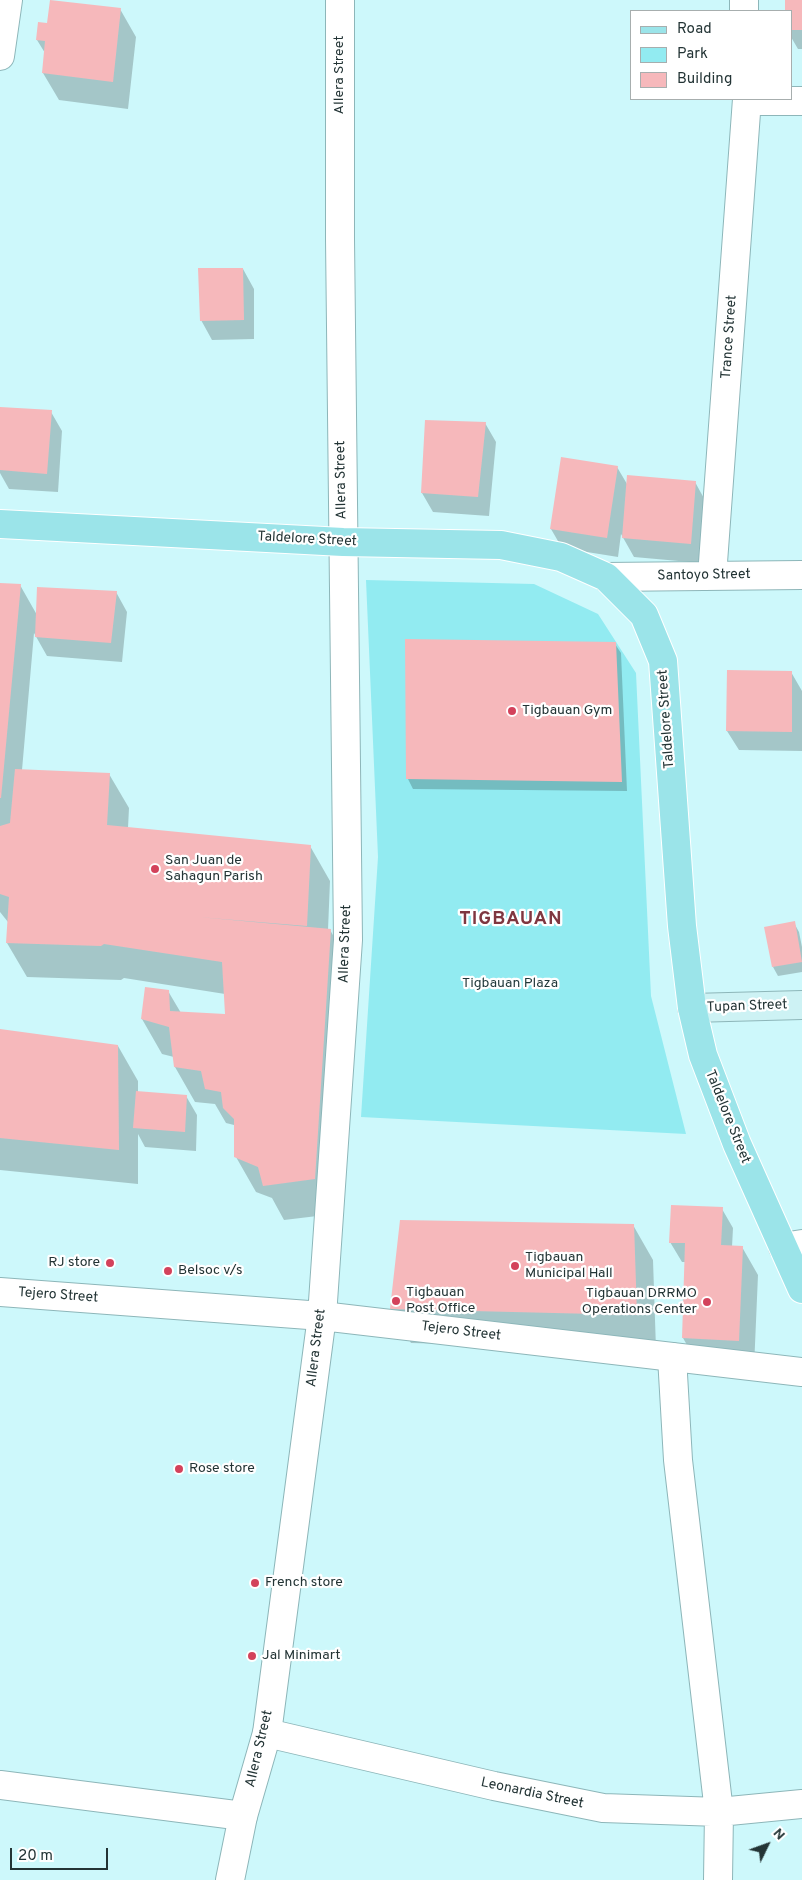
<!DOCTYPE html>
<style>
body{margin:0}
#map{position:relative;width:802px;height:1880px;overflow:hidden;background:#cdf8fb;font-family:Overpass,sans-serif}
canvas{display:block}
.legend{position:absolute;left:630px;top:10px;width:162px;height:90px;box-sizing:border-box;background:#fff;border:1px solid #a7aeae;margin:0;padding:6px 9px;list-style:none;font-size:15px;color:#233435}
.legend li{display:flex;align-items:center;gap:10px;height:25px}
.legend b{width:25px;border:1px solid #a7aeae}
.north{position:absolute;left:742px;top:1820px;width:50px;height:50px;-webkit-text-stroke:4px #fff;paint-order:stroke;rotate:48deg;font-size:14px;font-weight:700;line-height:20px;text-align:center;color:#233435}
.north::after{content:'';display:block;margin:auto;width:18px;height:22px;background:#233435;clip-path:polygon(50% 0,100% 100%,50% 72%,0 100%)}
.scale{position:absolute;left:10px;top:1848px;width:98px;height:22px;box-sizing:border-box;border:2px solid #233435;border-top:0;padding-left:6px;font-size:15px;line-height:18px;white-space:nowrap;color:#233435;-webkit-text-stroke:4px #fff;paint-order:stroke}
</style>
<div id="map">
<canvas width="802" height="1880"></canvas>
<ul class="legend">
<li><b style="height:6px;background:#9be4e9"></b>Road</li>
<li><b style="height:14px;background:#92ebf1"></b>Park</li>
<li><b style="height:14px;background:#f6b8bb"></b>Building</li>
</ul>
<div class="north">N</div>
<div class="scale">20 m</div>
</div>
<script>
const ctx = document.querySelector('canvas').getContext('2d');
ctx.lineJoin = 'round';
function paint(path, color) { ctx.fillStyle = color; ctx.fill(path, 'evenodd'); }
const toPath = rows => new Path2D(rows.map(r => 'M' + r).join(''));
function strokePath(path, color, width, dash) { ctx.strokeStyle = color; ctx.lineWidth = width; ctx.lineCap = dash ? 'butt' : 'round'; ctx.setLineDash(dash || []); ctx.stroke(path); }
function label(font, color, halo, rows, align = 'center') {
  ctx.font = font + ' Overpass,sans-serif'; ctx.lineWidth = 4.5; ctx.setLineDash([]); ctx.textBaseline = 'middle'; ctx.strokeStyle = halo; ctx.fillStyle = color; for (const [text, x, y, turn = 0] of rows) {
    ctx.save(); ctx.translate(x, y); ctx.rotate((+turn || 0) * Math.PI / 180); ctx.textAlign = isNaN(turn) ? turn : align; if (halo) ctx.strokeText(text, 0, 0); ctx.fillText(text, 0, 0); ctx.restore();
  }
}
const green = toPath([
 [366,580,534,584,598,614,636,673,651,996,686,1134,361,1117,378,857]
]);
const shadow = toPath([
 [786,0,802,0,802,49,798,49,791,37,791,11,786,11],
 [120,9,136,37,128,109,59,100,43,73,45,53,37,40,49,24],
 [243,269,254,289,254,339,212,340,201,320],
 [51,412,62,431,58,492,9,489,0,473,0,436],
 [485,423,496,442,489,516,433,512,422,493],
 [617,467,627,484,695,482,706,502,701,563,634,557,621,534,618,557,562,548,551,529],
 [0,584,20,585,37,615,116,592,127,612,122,662,47,656,34,633,22,770,109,774,129,808,128,828,310,846,330,881,328,930,330,930,350,964,334,1214,284,1220,272,1198,256,1192,236,1157,234,1125,226,1123,215,1104,195,1102,175,1067,174,1057,162,1054,142,1019,168,991,181,1013,227,1015,225,994,124,978,121,980,27,977,7,943,8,922,0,912],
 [615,644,621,653,627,791,413,789,408,779],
 [728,671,791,672,802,691,802,751,739,750,727,731],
 [794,923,799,932,802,947,802,972,778,976,773,967],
 [0,1031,118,1046,138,1081,138,1092,186,1096,197,1115,196,1151,145,1147,138,1134,138,1184,0,1170],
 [722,1209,733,1228,732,1247,742,1247,758,1275,754,1368,699,1366,683,1338,686,1262,682,1262,670,1242],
 [633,1225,653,1260,656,1349,411,1343,391,1309]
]);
const building = toPath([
 [50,0,121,8,113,82,42,73,45,41,36,40,38,22,47,23],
 [785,0,802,0,802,30,791,30,791,11,785,11],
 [198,268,243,268,244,320,200,321],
 [0,407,52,410,47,474,0,470],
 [425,420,486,422,478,497,421,493],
 [561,457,618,466,607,538,550,529],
 [627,475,696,481,691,544,622,538],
 [0,583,21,584,1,798,0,798],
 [37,587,117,591,111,643,35,637],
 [405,639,616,642,622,782,406,779],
 [727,670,792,671,792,732,726,731],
 [15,769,110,773,107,825,311,845,307,926,198,917,331,929,315,1179,263,1186,258,1167,234,1157,234,1119,223,1108,221,1092,205,1089,201,1071,174,1067,169,1027,141,1019,145,987,169,990,170,1011,225,1014,222,962,104,944,101,946,6,943,9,897,0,894,0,826,10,823],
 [795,921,802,962,772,967,764,927],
 [0,1029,118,1045,119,1150,0,1138],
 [136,1091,187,1095,185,1132,133,1128],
 [671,1205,723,1207,721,1245,743,1246,739,1341,682,1338,685,1243,669,1243],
 [400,1220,634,1224,637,1315,390,1309]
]);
const minor = toPath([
 [744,0,744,11],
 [0,56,8,0],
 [747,101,802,101],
 [712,576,747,99],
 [606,577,802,575],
 [783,1247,802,1244],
 [0,1292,322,1316,348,940,340,239,340,0],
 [672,1357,678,1460,719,1812,718,1880],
 [267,1733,494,1786,603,1808,719,1812,802,1804],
 [0,1785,243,1816]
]);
const tertiary = toPath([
 [230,1880,243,1816,267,1733,322,1316,802,1372]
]);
const secondary = toPath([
 [692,1008,802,1005]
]);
const primary = toPath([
 [0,524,343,542,501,545,561,557,606,577,644,615,663,661,682,926,692,1008,703,1055,737,1144,802,1289]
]);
const markers = [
 [512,711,5,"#d3425b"],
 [155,869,5,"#d3425b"],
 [110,1263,5,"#d3425b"],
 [515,1266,5,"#d3425b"],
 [168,1271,5,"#d3425b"],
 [396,1301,5,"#d3425b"],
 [707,1302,5,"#d3425b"],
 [179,1469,5,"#d3425b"],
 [255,1583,5,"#d3425b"],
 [252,1656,5,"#d3425b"]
];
const streetNames = [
 ["Allera Street",340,75,-90],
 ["Trance Street",730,337,-86],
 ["Allera Street",342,480,-91],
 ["Taldelore Street",307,540,3],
 ["Santoyo Street",704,576,-1],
 ["Taldelore Street",667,719,-94],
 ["Allera Street",346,944,-88],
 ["Tupan Street",747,1007,-2],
 ["Taldelore Street",727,1117,68],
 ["Tejero Street",58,1296,4],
 ["Tejero Street",461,1332,7],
 ["Allera Street",317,1348,-83],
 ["Allera Street",260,1749,-77],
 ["Leonardia Street",532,1794,12]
];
const poiNames = [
 ["Tigbauan Gym",522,711],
 ["San Juan de",165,861],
 ["Sahagun Parish",165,877],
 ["Tigbauan",525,1258],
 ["Municipal Hall",525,1274],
 ["RJ store",100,1263,"right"],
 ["Belsoc v/s",178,1271],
 ["Tigbauan",406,1293],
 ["Post Office",406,1309],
 ["Tigbauan DRRMO",697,1294,"right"],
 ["Operations Center",697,1310,"right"],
 ["Rose store",189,1469],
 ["French store",265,1583],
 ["Jal Minimart",262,1656]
];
const parkNames = [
 ["Tigbauan Plaza",510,984]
];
const districtNames = [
 ["TIGBAUAN",511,920]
];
paint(green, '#92ebf1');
paint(shadow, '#0003');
paint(building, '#f6b8bb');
strokePath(minor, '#8db6b9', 30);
strokePath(tertiary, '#8db6b9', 30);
strokePath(secondary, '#8db6b9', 30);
strokePath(primary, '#fff', 30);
strokePath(minor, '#fff', 28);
strokePath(tertiary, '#fff', 28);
strokePath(secondary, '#cdf2f4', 28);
strokePath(primary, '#9be4e9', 28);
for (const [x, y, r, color] of markers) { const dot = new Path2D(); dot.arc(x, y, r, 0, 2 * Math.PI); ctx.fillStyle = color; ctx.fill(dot); strokePath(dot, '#fff', 2); }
label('14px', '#233435', '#fff', streetNames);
label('14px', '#233435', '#fff', poiNames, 'left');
label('14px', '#1f3739', '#fff', parkNames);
ctx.letterSpacing = '1px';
label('bold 19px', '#7f3740', '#fff', districtNames);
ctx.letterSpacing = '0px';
</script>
